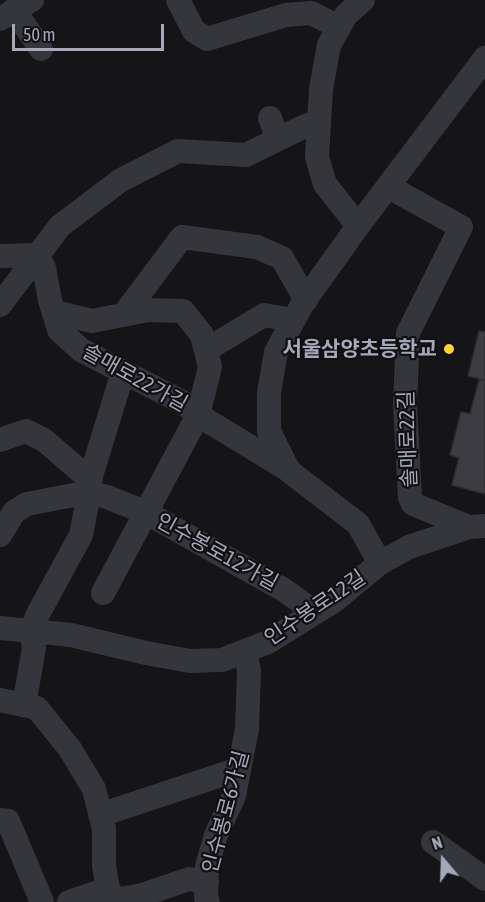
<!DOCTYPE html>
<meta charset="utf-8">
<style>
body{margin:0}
#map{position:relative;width:485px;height:902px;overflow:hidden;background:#151416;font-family:"Asap Condensed",sans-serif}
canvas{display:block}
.north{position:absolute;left:413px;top:830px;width:60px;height:60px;-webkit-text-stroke:4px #100f11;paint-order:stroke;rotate:341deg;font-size:16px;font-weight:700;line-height:24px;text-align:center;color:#a5a8b8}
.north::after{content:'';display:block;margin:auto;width:21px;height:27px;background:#a5a8b8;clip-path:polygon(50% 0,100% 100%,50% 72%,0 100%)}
.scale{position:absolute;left:12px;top:24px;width:152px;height:27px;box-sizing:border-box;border:3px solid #a5a8b8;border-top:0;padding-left:8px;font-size:18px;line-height:21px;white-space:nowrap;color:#a5a8b8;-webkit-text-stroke:4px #100f11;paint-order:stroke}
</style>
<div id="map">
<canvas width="485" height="902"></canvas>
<div class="north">N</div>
<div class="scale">50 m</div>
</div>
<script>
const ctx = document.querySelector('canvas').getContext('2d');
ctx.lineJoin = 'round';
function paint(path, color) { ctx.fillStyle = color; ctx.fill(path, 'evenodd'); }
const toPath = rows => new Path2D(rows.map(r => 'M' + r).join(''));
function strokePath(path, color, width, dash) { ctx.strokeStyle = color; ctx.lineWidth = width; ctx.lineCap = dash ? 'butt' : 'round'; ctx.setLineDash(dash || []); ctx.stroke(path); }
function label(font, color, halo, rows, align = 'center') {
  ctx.font = font + ' "Asap Condensed","Noto Sans KR",sans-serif'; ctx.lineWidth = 4.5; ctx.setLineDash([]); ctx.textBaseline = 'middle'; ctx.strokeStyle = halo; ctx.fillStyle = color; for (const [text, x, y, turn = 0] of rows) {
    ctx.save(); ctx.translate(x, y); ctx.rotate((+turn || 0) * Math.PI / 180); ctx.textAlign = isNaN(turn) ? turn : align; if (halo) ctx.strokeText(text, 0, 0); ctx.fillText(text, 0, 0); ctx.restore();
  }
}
const building = toPath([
 [479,331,485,332,485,380,468,376,479,331],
 [479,380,485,380,485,494,452,485,459,458,450,455,461,412,470,414,479,380]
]);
const street = toPath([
 [178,0,194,31,207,39,286,15,311,13,339,27],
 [14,10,41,49],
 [0,19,32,0],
 [270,118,278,139],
 [389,187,461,227,408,333,405,404,410,498,413,504,469,527],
 [358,226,325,184,317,157,321,89,329,45,346,15,363,0],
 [37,255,44,268,50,300,59,330,81,350,184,403,198,415,287,469],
 [0,256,37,255],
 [0,305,60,226,121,180,178,151,246,155,305,126,319,122],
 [54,312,92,321,148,310,183,311,202,335,210,367,198,415,103,593],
 [125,313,182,237,257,247,282,258,306,300],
 [206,350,264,315,293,320],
 [0,440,26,431,44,440,80,471,91,476],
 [0,535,14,512,27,504,89,492,107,497,147,513,284,590,315,612],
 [380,563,358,524,289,471,269,431,269,392,276,352,303,303,358,226,485,58],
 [0,628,71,635,146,653,190,661,222,660,268,642,334,601,380,563,409,547,469,527,485,526],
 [0,700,37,708,70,749,94,789,104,829,104,866,108,889,115,900,142,895,189,879,207,882],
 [24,705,34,648,31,631,38,614,81,535,87,504,91,476,123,372],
 [100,815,239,769],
 [0,820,8,821,42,902],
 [433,842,485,879],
 [69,902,108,889],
 [208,902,206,898,207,866,216,835,234,796,247,729,249,671,245,651]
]);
const markers = [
 [449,349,6,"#ffd624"]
];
const poiNames = [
 ["서울삼양초등학교",437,349]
];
const streetNames = [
 ["솔매로22가길",135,378,29],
 ["솔매로22길",408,439,-92],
 ["인수봉로12가길",217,552,29],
 ["인수봉로12길",315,608,-34],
 ["인수봉로6가길",226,812,-75]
];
paint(building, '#3c3c42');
strokePath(building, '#2f2e33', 1.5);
strokePath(street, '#35353c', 24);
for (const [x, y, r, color] of markers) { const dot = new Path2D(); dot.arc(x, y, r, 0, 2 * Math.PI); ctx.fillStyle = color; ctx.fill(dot); strokePath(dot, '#100f11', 2); }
label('bold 21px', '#a5a8b8', '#100f11', poiNames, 'right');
label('21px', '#a5a8b8', '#100f11', streetNames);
</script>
